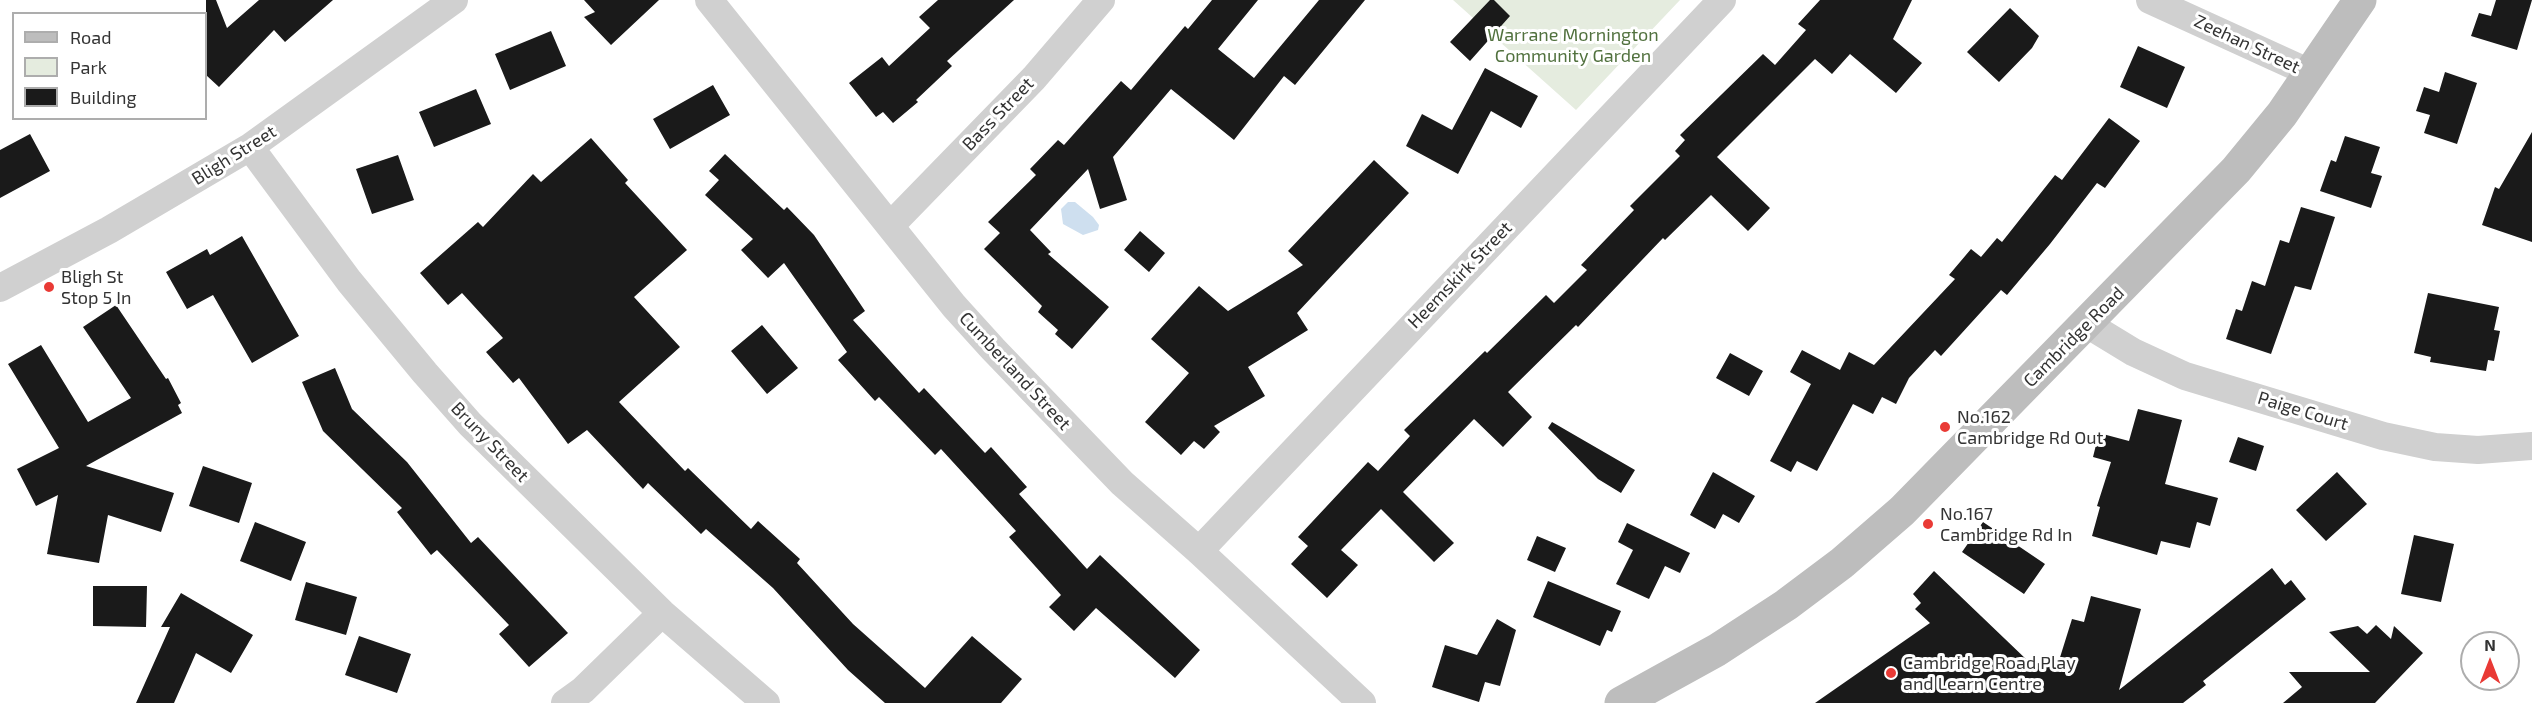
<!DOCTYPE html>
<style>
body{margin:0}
#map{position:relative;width:2532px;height:703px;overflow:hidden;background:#fff;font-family:"Exo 2",sans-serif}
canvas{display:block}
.legend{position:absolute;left:12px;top:12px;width:195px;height:108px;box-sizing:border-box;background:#fff;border:2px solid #adadad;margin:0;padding:8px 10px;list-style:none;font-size:18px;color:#333}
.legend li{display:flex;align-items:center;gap:12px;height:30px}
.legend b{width:30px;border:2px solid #adadad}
.north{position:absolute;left:2460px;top:631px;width:60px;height:60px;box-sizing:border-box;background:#fff;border:2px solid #adadad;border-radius:50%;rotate:0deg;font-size:16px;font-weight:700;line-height:24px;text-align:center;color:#333}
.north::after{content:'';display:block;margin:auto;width:21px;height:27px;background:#e93a35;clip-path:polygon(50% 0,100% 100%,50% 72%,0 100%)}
</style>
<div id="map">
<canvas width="2532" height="703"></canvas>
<ul class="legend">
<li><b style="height:8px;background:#bdbdbd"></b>Road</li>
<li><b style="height:16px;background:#e5ecdf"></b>Park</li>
<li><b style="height:16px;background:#1a1a1a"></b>Building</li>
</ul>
<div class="north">N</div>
</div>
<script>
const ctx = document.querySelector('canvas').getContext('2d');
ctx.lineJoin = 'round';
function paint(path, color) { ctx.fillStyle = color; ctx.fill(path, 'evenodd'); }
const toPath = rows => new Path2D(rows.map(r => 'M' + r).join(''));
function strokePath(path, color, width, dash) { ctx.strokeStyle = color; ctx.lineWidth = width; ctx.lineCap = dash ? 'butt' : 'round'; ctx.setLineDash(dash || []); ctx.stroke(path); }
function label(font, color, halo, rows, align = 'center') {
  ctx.font = font + ' "Exo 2",sans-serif'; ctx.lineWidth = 6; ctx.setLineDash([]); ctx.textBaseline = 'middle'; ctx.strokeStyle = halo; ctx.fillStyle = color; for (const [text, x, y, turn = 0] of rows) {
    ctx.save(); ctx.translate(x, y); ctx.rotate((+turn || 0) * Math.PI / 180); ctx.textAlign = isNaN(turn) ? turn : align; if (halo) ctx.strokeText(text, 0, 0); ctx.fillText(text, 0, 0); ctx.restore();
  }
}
const green = toPath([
 [1453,0,1680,0,1576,110]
]);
const water = toPath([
 [1068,202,1075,202,1093,217,1099,225,1098,230,1083,235,1063,224,1061,209]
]);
const building = toPath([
 [206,0,216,0,227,28,259,0,333,0,285,42,274,30,219,87,206,75],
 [584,0,659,0,611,45,584,17,595,12],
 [938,0,1014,0,947,61,952,66,916,100,918,102,893,123,883,112,876,117,849,83,882,57,889,66,930,28,919,17],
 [1212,0,1258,0,1218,49,1254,78,1319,0,1365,0,1295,85,1284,76,1234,140,1171,89,1113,157,1127,200,1100,209,1088,169,1030,230,1051,252,1048,254,1109,307,1072,349,1055,334,1058,330,1038,312,1042,306,984,249,1000,233,988,222,1036,175,1030,169,1058,140,1064,145,1121,81,1131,90,1185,26,1188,29],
 [1490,0,1494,0,1510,16,1470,61,1450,42],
 [1820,0,1912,0,1893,39,1922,63,1896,93,1850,54,1832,74,1815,59,1717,157,1770,208,1748,231,1711,195,1665,240,1663,238,1578,327,1576,325,1508,392,1532,417,1503,447,1474,419,1403,492,1454,543,1434,562,1381,509,1341,550,1358,565,1327,598,1291,564,1308,546,1298,537,1368,462,1378,471,1410,436,1404,430,1485,351,1487,353,1546,295,1554,303,1587,270,1581,265,1634,210,1630,206,1680,156,1675,151,1685,140,1680,135,1763,54,1775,65,1806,30,1798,24],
 [2496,0,2532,0,2517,50,2471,36,2479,13,2491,16],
 [2010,8,2039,36,2032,48,1999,82,1967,52],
 [551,31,566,66,510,90,495,54],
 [2138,46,2185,67,2167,108,2120,87],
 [1485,68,1538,96,1521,128,1491,111,1458,174,1406,146,1422,114,1452,130],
 [2445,72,2477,83,2457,144,2424,133,2430,115,2416,111,2424,87,2439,92],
 [713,85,730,115,670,149,653,119],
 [476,89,491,124,434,147,419,112],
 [2109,118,2140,141,2105,188,2097,183,2050,244,2007,295,2001,290,1941,356,1935,350,1909,378,1896,404,1882,397,1873,414,1853,404,1817,471,1797,461,1791,472,1770,461,1811,384,1790,372,1802,350,1840,370,1849,352,1874,365,1955,279,1949,275,1971,249,1981,257,1997,238,2002,242,2055,175,2062,180],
 [2532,132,2532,242,2482,225,2495,187,2499,189],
 [30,134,50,171,0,198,0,150],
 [2345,136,2380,147,2371,173,2382,176,2371,208,2320,191,2331,160,2336,162],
 [591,138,628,180,625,183,687,250,634,297,680,347,619,402,685,471,688,468,751,529,758,521,800,559,797,563,853,624,925,688,972,636,1022,679,1001,703,885,703,848,670,773,588,706,529,701,534,648,483,643,489,587,430,568,444,519,378,513,383,486,352,503,338,462,293,448,305,420,273,478,222,483,227,533,174,541,182],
 [725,154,784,210,787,207,814,235,865,311,853,320,919,393,924,388,985,453,991,447,1027,487,1019,494,1087,569,1100,555,1200,650,1175,678,1096,608,1074,631,1049,607,1061,595,1009,537,1016,531,941,449,935,455,879,397,875,401,838,360,847,352,784,263,768,278,741,250,753,239,705,195,719,180,709,171],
 [398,155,414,200,372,214,356,169],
 [1374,160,1409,193,1297,313,1308,330,1248,367,1265,396,1214,426,1220,432,1204,449,1194,441,1181,455,1145,422,1189,373,1151,339,1199,286,1228,311,1303,265,1288,251],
 [2301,207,2335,217,2311,290,2295,286,2271,354,2226,339,2236,309,2242,311,2252,281,2265,286,2280,240,2289,243],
 [1140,231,1165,253,1149,272,1124,250],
 [242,236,299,336,252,363,213,295,187,309,166,272,207,249,210,255],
 [2428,293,2499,307,2494,330,2500,331,2494,361,2488,360,2486,371,2430,362,2431,357,2414,353],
 [116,305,166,379,168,378,181,403,178,405,182,413,86,466,174,493,161,532,108,515,99,563,47,554,58,495,36,506,17,469,59,448,8,364,41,345,88,422,131,398,83,327],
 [762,325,798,368,767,394,731,351],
 [1730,353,1763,371,1749,396,1716,378],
 [335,368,352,409,407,462,471,543,478,537,568,633,529,667,499,634,509,625,437,550,431,555,397,512,402,508,323,431,302,382],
 [2138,409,2182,420,2165,484,2218,498,2210,526,2197,522,2190,548,2161,541,2157,555,2092,536,2100,507,2097,506,2111,462,2093,457,2099,433,2129,441],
 [1552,422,1635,470,1621,493,1598,479,1548,428],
 [2238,437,2264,446,2256,471,2229,462],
 [203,466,252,483,239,523,189,506],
 [1713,472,1755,496,1739,523,1723,514,1715,529,1690,515],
 [2337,472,2367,504,2326,541,2296,510],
 [255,522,306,542,291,581,240,561],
 [1983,522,2045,564,2024,594,1962,552],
 [1627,523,1690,553,1680,573,1665,566,1649,599,1616,584,1633,550,1618,542],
 [2414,535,2454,544,2441,602,2401,594],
 [1537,536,1566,548,1555,572,1527,560],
 [2272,568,2285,585,2291,580,2306,599,2203,681,2206,685,2183,703,1815,703,1930,623,1915,609,1921,603,1913,594,1934,571,2028,661,2057,667,2072,619,2084,622,2091,596,2141,609,2119,690],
 [1548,581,1621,611,1612,632,1607,630,1600,646,1533,617],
 [306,582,357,597,346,635,295,620],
 [93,586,147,586,146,627,93,626],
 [181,593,253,635,231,673,196,653,174,703,136,703,170,627,161,627],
 [1497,619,1516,630,1500,686,1485,682,1479,702,1432,687,1445,645,1477,655],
 [2376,625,2391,639,2394,626,2423,653,2375,703,2283,703,2302,687,2289,672,2370,672,2329,632,2358,626,2367,634],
 [359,636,411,654,397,693,345,675]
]);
const minor = toPath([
 [709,0,954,306,993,349,1122,483,1199,551,1362,703],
 [2150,0,2310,73],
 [250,147,349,281,425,373,470,424,662,613,766,703],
 [891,225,1034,78,1101,0],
 [0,288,109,230,250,147,454,0],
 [2087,324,2133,352,2185,376,2383,436,2435,447,2478,450,2532,446],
 [1199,551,1722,0],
 [565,703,583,690,662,613]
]);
const secondary = toPath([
 [1621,703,1717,650,1786,605,1842,563,1902,511,2236,170,2282,114,2360,0]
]);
const markers = [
 [49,287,6,"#e93a35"],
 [1945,427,6,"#e93a35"],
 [1928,524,6,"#e93a35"],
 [1891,673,6,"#e93a35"]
];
const parkNames = [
 ["Warrane Mornington",1573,35],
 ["Community Garden",1573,56]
];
const streetNames = [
 ["Zeehan Street",2247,44,25],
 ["Bass Street",998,114,-46],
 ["Bligh Street",234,155,-32],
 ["Heemskirk Street",1460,275,-46],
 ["Cambridge Road",2074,337,-45],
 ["Cumberland Street",1015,371,47],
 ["Paige Court",2303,411,17],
 ["Bruny Street",490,442,46]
];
const poiNames = [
 ["Bligh St",61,277],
 ["Stop 5 In",61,298],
 ["No.162",1957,417],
 ["Cambridge Rd Out",1957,438],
 ["No.167",1940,514],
 ["Cambridge Rd In",1940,535],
 ["Cambridge Road Play",1903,663],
 ["and Learn Centre",1903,684]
];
paint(green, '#e5ecdf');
paint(water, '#cedfef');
paint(building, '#1a1a1a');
strokePath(minor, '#d0d0d0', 28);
strokePath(secondary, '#bdbdbd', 33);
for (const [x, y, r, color] of markers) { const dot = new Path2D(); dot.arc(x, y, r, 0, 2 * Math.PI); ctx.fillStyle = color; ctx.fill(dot); strokePath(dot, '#fff', 2); }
label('18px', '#51713e', '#fff', parkNames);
label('18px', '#333', '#fff', streetNames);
label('18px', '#333', '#fff', poiNames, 'left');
</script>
